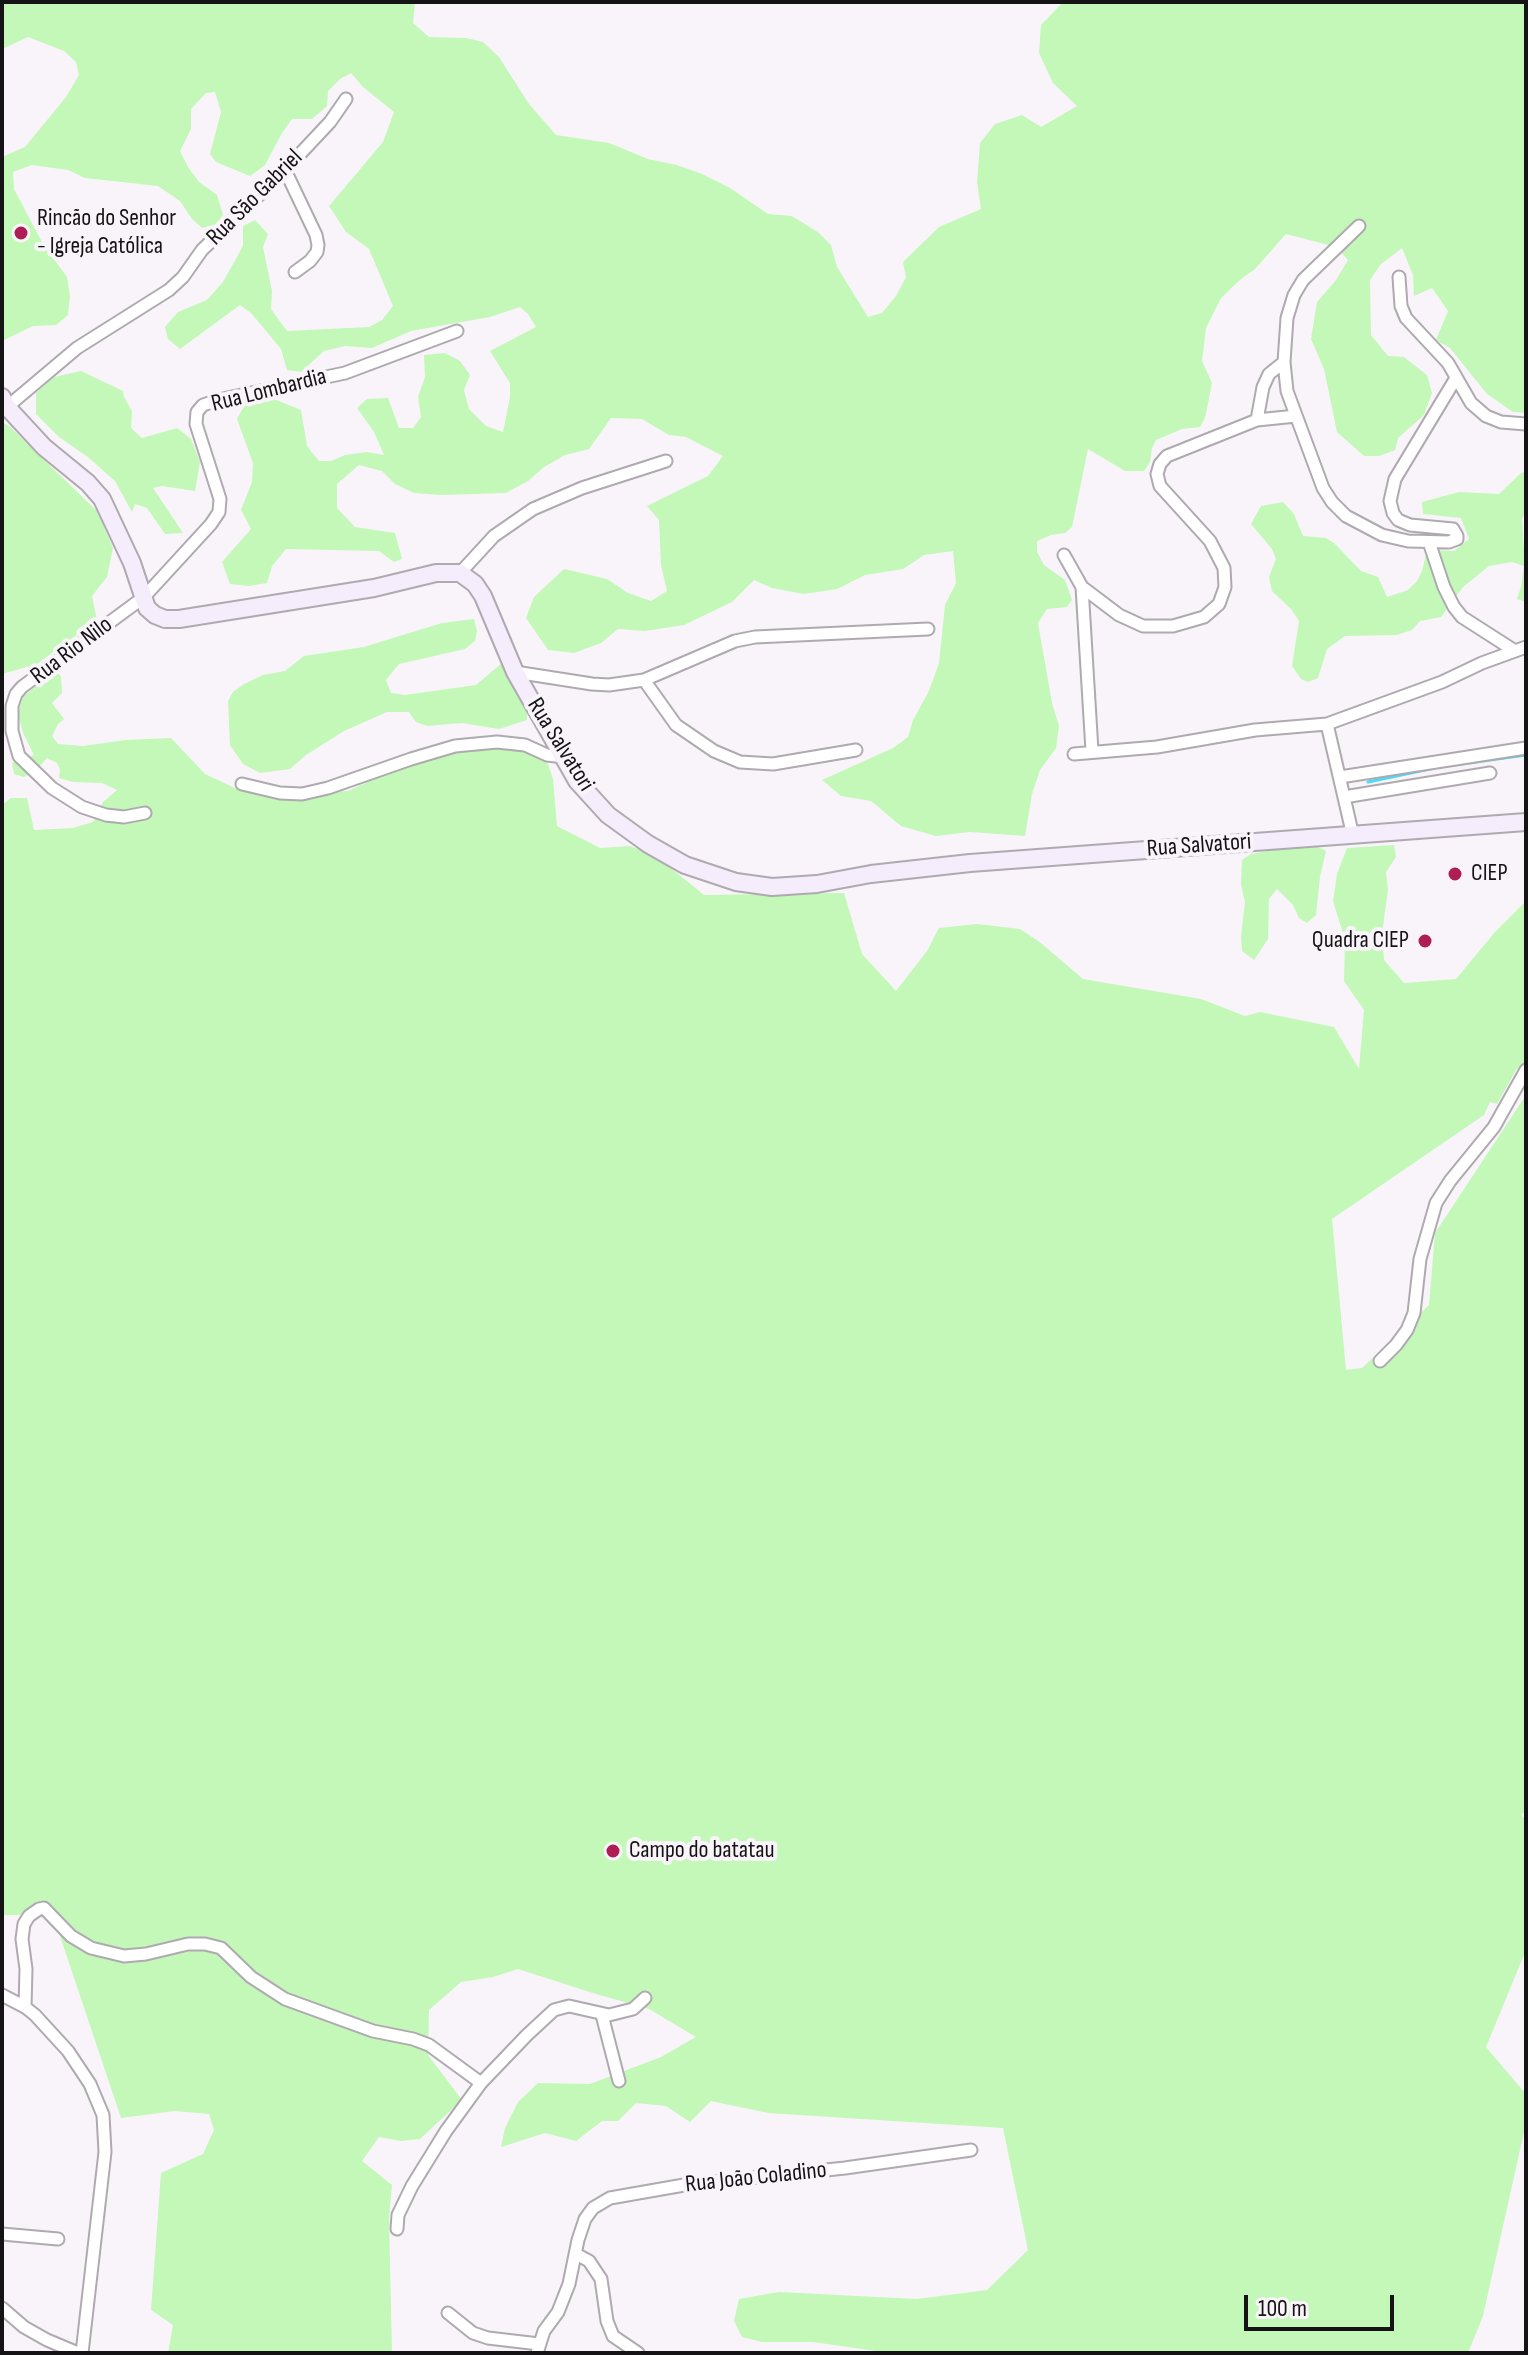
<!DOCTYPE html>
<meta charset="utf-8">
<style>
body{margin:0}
#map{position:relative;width:1528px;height:2355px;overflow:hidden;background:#f9f4f9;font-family:"Sofia Sans Condensed",sans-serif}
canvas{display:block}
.frame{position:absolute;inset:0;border:4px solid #151315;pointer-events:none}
.scale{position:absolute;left:1244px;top:2295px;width:150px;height:36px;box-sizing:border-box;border:4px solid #151315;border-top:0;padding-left:10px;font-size:24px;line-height:28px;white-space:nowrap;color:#151315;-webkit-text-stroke:6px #f9f4f9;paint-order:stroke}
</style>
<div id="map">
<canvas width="1528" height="2355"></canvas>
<div class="frame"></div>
<div class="scale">100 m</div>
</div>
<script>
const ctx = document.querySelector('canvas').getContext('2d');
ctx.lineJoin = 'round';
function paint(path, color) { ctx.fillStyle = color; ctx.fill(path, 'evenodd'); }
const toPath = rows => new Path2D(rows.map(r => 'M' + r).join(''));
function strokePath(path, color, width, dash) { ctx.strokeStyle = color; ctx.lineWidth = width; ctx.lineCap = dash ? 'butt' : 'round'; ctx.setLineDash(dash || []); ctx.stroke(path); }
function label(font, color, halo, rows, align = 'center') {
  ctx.font = font + ' "Sofia Sans Condensed",sans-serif'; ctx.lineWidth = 8; ctx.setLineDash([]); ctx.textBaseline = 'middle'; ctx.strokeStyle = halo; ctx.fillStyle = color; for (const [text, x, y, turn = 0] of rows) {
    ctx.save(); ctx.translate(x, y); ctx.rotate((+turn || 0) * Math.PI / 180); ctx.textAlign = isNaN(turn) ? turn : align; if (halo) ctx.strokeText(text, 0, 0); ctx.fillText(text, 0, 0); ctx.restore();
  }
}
const green = toPath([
 [2,2,415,2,413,23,429,37,466,38,483,42,499,57,529,104,556,135,609,143,648,159,677,165,702,174,730,188,768,214,792,216,819,233,831,245,837,267,868,317,882,313,896,296,906,277,903,262,939,227,981,209,977,182,980,143,995,124,1022,115,1041,127,1077,106,1053,83,1039,53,1041,25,1063,2,1526,2,1526,413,1513,412,1487,394,1450,348,1436,340,1448,311,1432,288,1414,296,1413,275,1402,248,1381,264,1370,280,1371,335,1388,356,1404,357,1427,375,1432,393,1424,415,1398,438,1395,450,1379,456,1364,456,1337,432,1324,369,1311,339,1317,302,1336,280,1348,260,1336,247,1286,234,1255,269,1241,279,1221,298,1206,328,1202,361,1212,383,1205,418,1200,427,1182,429,1156,440,1152,448,1150,462,1144,471,1125,471,1088,449,1072,527,1065,533,1051,535,1037,541,1037,552,1044,565,1065,580,1072,600,1067,607,1047,609,1038,623,1052,703,1059,726,1056,748,1040,770,1032,794,1025,836,970,832,936,836,901,826,871,801,841,796,822,780,893,748,908,737,913,720,929,691,939,663,945,605,956,583,953,551,924,555,903,569,865,575,837,589,804,594,772,588,754,580,732,602,684,625,645,631,618,629,601,643,574,653,548,650,526,618,534,597,564,569,607,579,628,593,651,601,667,591,661,565,659,520,647,506,708,476,723,456,686,437,669,435,642,419,611,418,589,449,565,455,544,467,528,481,506,493,441,495,414,493,395,484,382,471,359,465,337,484,337,508,355,527,395,533,402,559,394,562,379,551,286,549,272,566,267,583,249,586,230,584,222,562,251,529,241,510,252,482,253,463,237,419,247,401,274,399,301,410,307,446,319,461,331,461,345,455,367,452,384,455,374,432,357,408,367,399,388,398,399,428,413,428,421,417,418,397,425,377,424,355,445,353,460,361,470,375,464,390,469,409,486,426,503,432,510,397,510,383,490,351,536,327,528,314,520,307,490,317,411,331,372,348,345,346,324,351,301,372,287,370,281,349,251,313,240,305,180,349,168,339,165,327,178,312,207,300,223,282,243,246,243,226,255,220,268,234,263,247,272,291,271,309,287,331,369,327,382,320,393,306,369,249,346,232,329,206,383,142,394,112,363,87,351,73,340,79,328,91,327,106,312,119,292,119,282,133,265,165,250,176,216,162,210,154,221,112,215,92,206,93,191,109,191,129,180,151,188,167,199,182,217,195,223,215,215,225,202,228,192,219,180,201,158,186,85,178,68,170,32,165,13,172,14,189,43,244,67,277,70,296,68,315,56,325,33,326,2,341,2,157,25,147,66,97,79,75,76,62,64,51,28,37,2,49],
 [81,371,123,391,124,397,132,411,131,428,142,438,177,428,191,439,200,462,195,491,162,486,153,488,183,533,165,534,147,508,135,504,132,512,115,481,88,457,59,437,36,414,36,393,54,377],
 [2,422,9,426,97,511,113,548,107,577,92,596,97,620,37,664,2,674],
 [1526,472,1526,510,1522,519,1524,549,1526,549,1526,602,1517,599,1521,587,1524,566,1512,562,1489,566,1463,587,1441,617,1420,621,1412,630,1397,635,1345,636,1327,649,1318,678,1308,682,1301,679,1292,666,1299,621,1291,609,1272,591,1269,577,1276,559,1272,549,1251,524,1261,506,1283,502,1294,514,1303,536,1326,538,1334,543,1361,571,1378,577,1387,597,1408,590,1417,581,1422,571,1427,550,1454,551,1469,539,1461,518,1423,514,1422,502,1459,492,1499,494,1521,473],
 [474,619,477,631,475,641,465,649,399,664,386,680,391,693,405,695,476,685,502,663,527,706,527,720,499,729,462,723,427,726,416,722,409,712,387,712,344,731,306,755,290,769,260,773,243,764,230,745,228,701,233,692,244,684,263,675,285,671,304,656,364,647,442,623],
 [56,670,61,677,62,693,52,703,64,719,58,724,52,736,58,744,83,746,126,740,171,738,205,774,239,790,260,793,313,793,348,791,418,759,441,753,470,749,514,747,546,758,553,779,557,826,600,848,630,846,657,857,704,895,844,893,862,954,896,991,927,951,939,928,977,924,1020,929,1041,943,1083,979,1201,999,1245,1016,1260,1012,1334,1027,1359,1069,1364,1010,1344,981,1345,940,1333,901,1337,874,1347,848,1394,845,1396,857,1386,872,1388,890,1382,934,1384,960,1404,983,1456,979,1495,932,1526,901,1526,1061,1516,1070,1497,1104,1490,1102,1484,1115,1332,1219,1346,1370,1362,1368,1429,1305,1435,1233,1526,1095,1526,1810,1521,1815,1526,1819,1526,1950,1486,2047,1526,2094,1526,2123,1483,2316,1468,2353,890,2353,813,2342,762,2342,742,2337,734,2321,739,2299,779,2292,917,2299,987,2290,1028,2250,1003,2128,768,2113,711,2101,690,2122,666,2106,636,2103,618,2121,602,2121,576,2141,545,2133,501,2147,505,2128,518,2102,538,2083,590,2084,661,2057,696,2037,649,2009,596,1994,518,1969,493,1977,461,1982,429,2010,428,2055,462,2100,420,2139,401,2141,379,2137,362,2161,392,2185,389,2218,392,2353,168,2353,173,2325,151,2310,161,2173,203,2154,214,2130,209,2114,175,2111,121,2118,53,1915,2,1915,2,805,11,798,27,798,34,830,73,828,93,822,103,802,117,790,102,783,73,782,59,778,60,770,57,763,47,758,38,768,24,777,14,774,12,763,34,755,23,733,18,714,23,697],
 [1305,844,1314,845,1326,851,1320,877,1316,915,1307,923,1299,918,1293,905,1277,889,1269,899,1268,939,1254,960,1242,951,1241,936,1245,902,1241,885,1242,860,1251,854]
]);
const stream = toPath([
 [1368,782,1439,767,1526,755]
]);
const street = toPath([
 [285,170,316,235,318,245,317,252,310,261,295,272],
 [1359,226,1303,280,1294,295,1287,318,1284,362,1287,391,1323,488,1332,502,1346,516,1382,535,1408,541,1449,542,1457,539,1457,536,1453,529,1410,525,1398,520,1393,513,1390,501,1395,479,1456,378],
 [1399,277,1401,306,1406,318,1448,363,1471,403,1486,416,1501,422,1526,424],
 [7,407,77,348,169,290,183,277,202,250,285,170,330,122,346,99],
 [1257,420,1296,416],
 [1429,542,1444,587,1454,607,1462,617,1515,651],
 [1064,555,1082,587,1092,751],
 [460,573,494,536,533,509,582,488,666,461],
 [1082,587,1119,615,1143,626,1173,626,1204,617,1219,604,1225,587,1224,568,1210,541,1160,486,1157,474,1160,464,1167,456,1257,420,1263,387,1269,374,1284,362],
 [515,672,592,684,609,685,644,680,735,641,755,637,928,629],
 [644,680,676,725,714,751,740,762,773,764,856,750],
 [1327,724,1353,836],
 [1074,754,1157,747,1255,730,1327,724,1442,682,1482,663,1526,647],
 [1340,777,1526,748],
 [242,784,280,793,302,794,328,788,411,759,455,746,497,742,525,745,547,755,564,757],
 [1344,797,1490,773],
 [145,813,124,817,106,815,82,807,52,788,19,756,12,731,12,706,16,694,22,687,144,597,211,524,219,512,220,499,196,424,197,412,203,405,218,400,345,373,457,331],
 [1380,1361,1396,1345,1407,1330,1414,1313,1420,1259,1436,1203,1450,1181,1494,1127,1526,1070],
 [2,1995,25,2007,35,2015,68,2051,90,2084,103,2115,105,2152,82,2353],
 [25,2007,26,1969,22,1939,24,1924,29,1916,39,1909,44,1908,71,1936,91,1948,124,1956,146,1954,188,1944,205,1944,221,1948,251,1977,285,1999,373,2031,413,2039,429,2045,481,2083],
 [602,2015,619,2081],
 [397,2229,398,2215,412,2186,446,2131,481,2083,527,2035,554,2010,569,2006,609,2015,633,2009,645,1998],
 [2,2234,58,2239],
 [576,2254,589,2261,601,2279,607,2321,613,2336,638,2353],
 [2,2308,24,2327,47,2340,78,2353],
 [448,2313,473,2333,488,2338,539,2344],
 [537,2353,544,2331,558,2312,569,2284,578,2240,585,2219,593,2208,610,2198,684,2185,845,2168,971,2150]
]);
const secondary = toPath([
 [2,397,7,407,44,447,88,483,102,499,132,563,147,608,155,615,165,619,179,619,374,588,436,573,460,573,475,584,483,596,515,672,577,781,608,815,648,844,685,865,736,882,772,887,817,884,871,874,970,863,1526,822]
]);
const markers = [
 [21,233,8,"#ae1e55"],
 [1455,874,8,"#ae1e55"],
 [1425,941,8,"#ae1e55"],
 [613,1851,8,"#ae1e55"]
];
const streetNames = [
 ["Rua São Gabriel",255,198,-45],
 ["Rua Lombardia",269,391,-14],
 ["Rua Rio Nilo",72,651,-37],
 ["Rua Salvatori",560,745,58],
 ["Rua Salvatori",1199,846,-4],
 ["Rua João Coladino",756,2178,-6]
];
const poiNames = [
 ["Rincão do Senhor",37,219],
 ["- Igreja Católica",37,247],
 ["CIEP",1471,874],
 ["Quadra CIEP",1409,941,"right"],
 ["Campo do batatau",629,1851]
];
paint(green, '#c3f8b8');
strokePath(stream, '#43ddf5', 3);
strokePath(street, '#aeaaaf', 15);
strokePath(secondary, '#aeaaaf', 20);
strokePath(street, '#fff', 11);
strokePath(secondary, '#f5ecfc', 16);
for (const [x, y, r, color] of markers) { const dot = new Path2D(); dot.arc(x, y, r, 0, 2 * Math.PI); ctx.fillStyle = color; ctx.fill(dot); strokePath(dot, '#f9f4f9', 3); }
label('24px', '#151315', '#f9f4f9', streetNames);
label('24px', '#151315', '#f9f4f9', poiNames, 'left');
</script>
